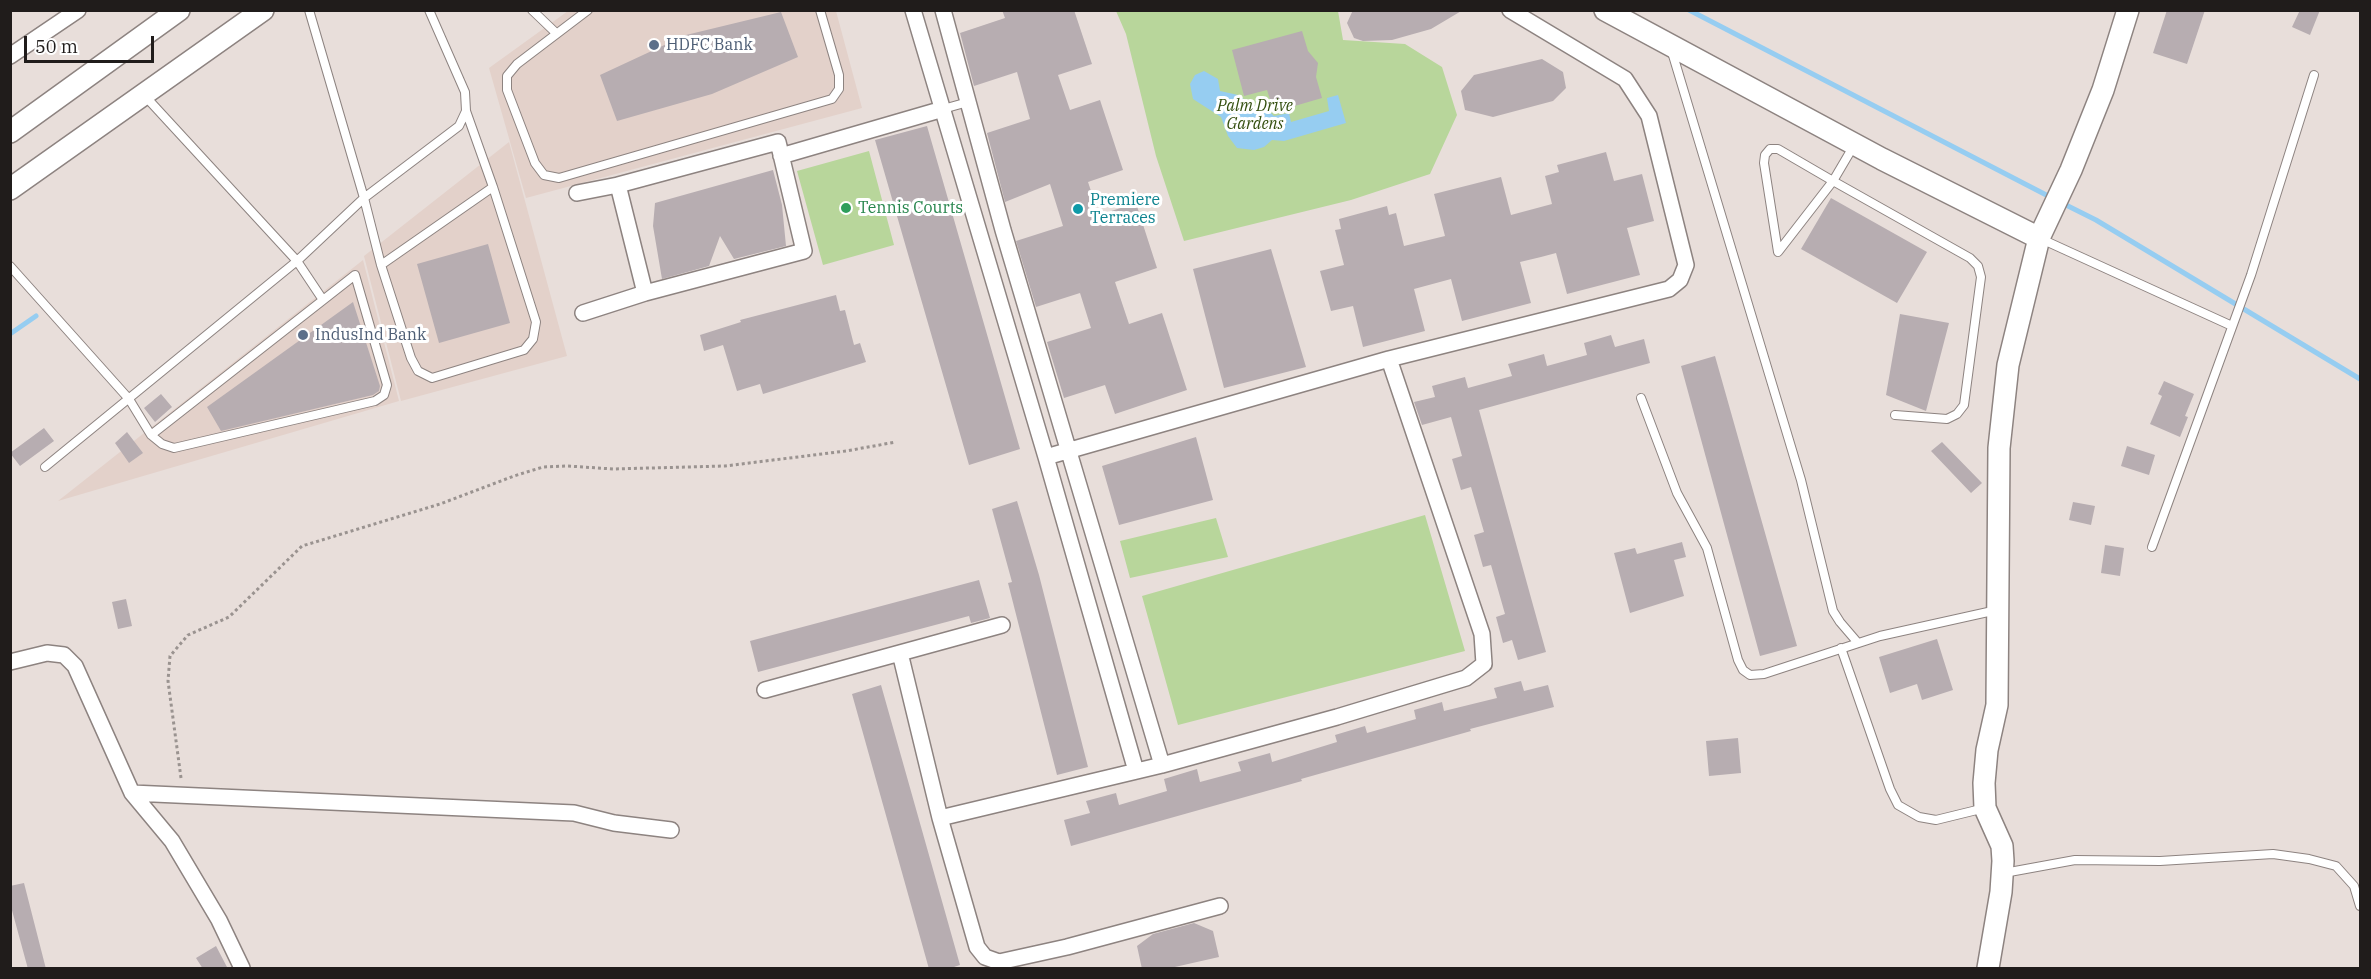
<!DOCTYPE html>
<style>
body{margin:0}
#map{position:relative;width:2371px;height:979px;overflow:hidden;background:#e8deda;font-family:"IBM Plex Serif",serif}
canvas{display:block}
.frame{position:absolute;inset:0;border:12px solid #201c1b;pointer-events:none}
.scale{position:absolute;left:24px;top:36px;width:130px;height:27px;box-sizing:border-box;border:3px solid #201c1b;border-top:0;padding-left:8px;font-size:18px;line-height:21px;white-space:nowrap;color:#201c1b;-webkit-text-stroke:4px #fff;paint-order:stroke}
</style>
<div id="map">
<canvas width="2371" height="979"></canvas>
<div class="frame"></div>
<div class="scale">50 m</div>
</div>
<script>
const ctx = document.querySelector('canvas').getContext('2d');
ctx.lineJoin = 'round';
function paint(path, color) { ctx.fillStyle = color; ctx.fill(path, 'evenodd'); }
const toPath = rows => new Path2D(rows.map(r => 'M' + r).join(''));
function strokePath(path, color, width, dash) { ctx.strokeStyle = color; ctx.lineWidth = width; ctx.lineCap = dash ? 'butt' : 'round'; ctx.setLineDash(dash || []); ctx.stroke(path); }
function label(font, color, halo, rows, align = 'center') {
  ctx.font = font + ' "IBM Plex Serif",serif'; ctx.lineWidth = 6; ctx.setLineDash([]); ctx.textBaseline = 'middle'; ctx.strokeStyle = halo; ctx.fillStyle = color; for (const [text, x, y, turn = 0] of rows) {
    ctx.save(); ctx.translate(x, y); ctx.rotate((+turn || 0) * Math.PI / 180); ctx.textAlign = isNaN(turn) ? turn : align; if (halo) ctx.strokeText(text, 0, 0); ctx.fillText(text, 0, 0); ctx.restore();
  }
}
const built = toPath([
 [568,11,836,11,862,108,526,198,489,68],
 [509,142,567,356,401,401,364,256],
 [363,260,399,401,58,501]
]);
const green = toPath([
 [1116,11,1338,11,1343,40,1405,44,1442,67,1457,115,1430,174,1351,200,1184,241,1156,156,1126,34],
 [869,151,894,245,823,265,797,171],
 [1425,515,1465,651,1178,725,1142,596],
 [1216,518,1228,557,1130,578,1120,541]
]);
const water = toPath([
 [1204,71,1218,79,1220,91,1238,95,1248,102,1251,110,1259,114,1269,111,1274,116,1289,113,1291,122,1329,111,1327,98,1338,95,1346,123,1284,141,1272,140,1264,147,1254,150,1237,148,1228,136,1221,117,1193,99,1190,84,1195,75]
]);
const stream = toPath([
 [1689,10,2054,199],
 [2062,203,2096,220,2360,379],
 [10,334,36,316]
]);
const building = toPath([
 [1002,10,1074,10,1092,64,1058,75,1070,110,1100,100,1123,170,1088,182,1099,215,1136,203,1157,268,1115,282,1129,324,1162,313,1187,390,1115,414,1105,385,1064,398,1047,342,1091,328,1080,293,1036,307,1016,241,1063,226,1050,184,1005,202,987,133,1030,119,1017,72,974,86,960,33,1005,18],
 [1353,10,1463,10,1431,29,1392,40,1363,41,1354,38,1347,23],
 [2167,10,2205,10,2187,64,2153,53],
 [2300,10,2320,10,2310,35,2292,27],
 [781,12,798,57,712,94,617,121,600,75,686,35],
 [1302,31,1308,51,1318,63,1316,77,1322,98,1274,112,1267,90,1244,96,1232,50],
 [1542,59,1563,72,1566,88,1553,101,1493,117,1465,110,1461,91,1474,75],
 [927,126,1020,449,969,465,875,140],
 [1606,152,1614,181,1642,174,1654,221,1627,228,1640,275,1567,294,1556,253,1541,257,1520,262,1531,303,1462,321,1451,279,1414,289,1425,331,1363,347,1353,306,1331,311,1320,271,1344,265,1335,230,1341,229,1339,219,1387,206,1389,215,1396,213,1404,246,1445,236,1434,194,1501,177,1511,215,1552,204,1545,176,1559,172,1557,165],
 [773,170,782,205,786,246,734,259,720,236,709,266,662,279,653,226,655,203],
 [1831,198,1927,252,1897,303,1801,249],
 [488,244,510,323,439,343,417,264],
 [1271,249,1306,367,1224,388,1193,269],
 [836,295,840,311,845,310,854,345,860,343,866,362,763,394,760,384,737,391,723,345,704,351,700,335,741,322,740,320],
 [353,302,380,386,379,391,373,395,221,431,207,407],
 [1900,314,1949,323,1926,411,1886,395],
 [1611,335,1615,347,1644,339,1650,363,1479,410,1546,652,1518,660,1512,640,1503,643,1496,617,1505,614,1491,565,1483,567,1474,535,1484,532,1471,487,1461,490,1452,459,1462,456,1451,417,1422,425,1414,402,1435,397,1432,386,1465,377,1468,388,1512,376,1508,364,1544,354,1547,366,1587,355,1584,343],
 [1715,356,1797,646,1760,656,1681,366],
 [2164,381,2194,394,2185,416,2188,417,2180,437,2150,424,2162,396,2158,394],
 [161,394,172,407,155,422,144,408],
 [44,428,54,441,20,466,10,453],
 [127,432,143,453,129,463,115,443],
 [1196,437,1213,500,1119,525,1102,466],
 [1942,442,1982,483,1971,493,1931,451],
 [2127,446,2155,455,2149,475,2121,466],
 [1017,501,1039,575,1088,767,1057,775,1008,583,1012,582,992,509],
 [2073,502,2095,506,2091,525,2069,520],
 [1682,542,1686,557,1674,560,1684,596,1630,613,1614,553,1635,548,1637,554],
 [2105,545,2124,548,2120,576,2101,573],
 [979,580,990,618,971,623,969,616,758,672,750,641],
 [126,599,132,626,118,629,112,602],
 [1937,639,1953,690,1922,700,1917,684,1890,693,1879,657],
 [1521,681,1524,691,1548,685,1554,707,1470,729,1471,731,1301,779,1302,781,1071,846,1064,820,1090,813,1086,801,1116,793,1119,805,1167,791,1164,779,1197,769,1200,782,1241,771,1238,762,1270,753,1272,762,1337,742,1335,735,1365,726,1367,733,1416,719,1414,710,1442,702,1444,711,1497,698,1494,688],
 [881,685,960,965,948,969,929,969,852,694],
 [1738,738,1741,773,1709,776,1706,741],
 [24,883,46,969,28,969,10,903,10,886],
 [1194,923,1213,931,1219,957,1166,969,1142,969,1137,946,1153,934],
 [216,946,228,969,203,969,196,958]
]);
const path = toPath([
 [181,778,168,681,170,656,188,635,229,617,302,546,440,504,514,476,543,467,568,466,613,469,725,466,846,451,896,442]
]);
const lane = toPath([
 [309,10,364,198,381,265,411,358,418,371,432,378,524,350,533,339,536,322,493,187,466,111],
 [532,10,556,33],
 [588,10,517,64,507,76,507,90,535,163,544,175,559,178,832,99,839,89,839,75,820,10],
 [1672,52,1801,480,1833,611,1840,622,1858,643],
 [145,96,297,261,323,300],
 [943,109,968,102],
 [1853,147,1833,181,1778,252,1764,163,1765,155,1770,149,1778,149,1833,181,1970,258,1978,266,1981,277,1964,405,1957,414,1947,419,1895,415],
 [2039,238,2232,326],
 [381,265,493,187],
 [10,266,129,399,151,435,162,444,174,448,375,401,384,395,387,385,355,275,151,435],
 [1641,398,1677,493,1707,548,1738,660,1743,670,1750,675,1764,674,1880,636,1997,610],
 [45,467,297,261,364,198,459,126,466,111,465,92,429,10],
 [2152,547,2251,275,2314,75],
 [1841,648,1890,789,1898,805,1919,817,1936,820,1985,808],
 [2004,873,2075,860,2160,861,2273,854,2309,859,2336,866,2354,886,2360,906]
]);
const street = toPath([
 [913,10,1046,457,1136,771],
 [943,10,1003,230,1162,765],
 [10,56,78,10],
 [781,156,943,109],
 [577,193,618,185],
 [583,313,645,293,804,251,778,142,618,185,645,293],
 [1046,457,1389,359,1669,289,1680,280,1686,265,1649,116,1625,79,1510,10],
 [900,653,940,818,977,947,985,957,999,962,1067,947,1220,906],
 [10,662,47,653,64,655,75,666,132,793,172,841,219,920,242,968],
 [765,690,1002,625],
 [132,793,574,813,614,823,671,830],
 [940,818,1162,765,1337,717,1466,678,1484,664,1482,634,1389,359]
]);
const secondary = toPath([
 [1605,10,1882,159,2039,238],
 [10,132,179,10],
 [10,189,263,10],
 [1988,968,2001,892,2003,861,2002,846,1985,808,1984,783,1987,750,1997,705,1999,448,2008,365,2039,238,2071,170,2103,90,2128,10]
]);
const markers = [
 [654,45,6,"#5c6f8a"],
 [846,208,6,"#2e9e5b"],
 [1078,209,6,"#0f9aa8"],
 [303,335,6,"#5c6f8a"]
];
const serviceNames = [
 ["HDFC Bank",666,45],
 ["IndusInd Bank",315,335]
];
const parkNames = [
 ["Palm Drive",1255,106],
 ["Gardens",1255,124]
];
const cultureNames = [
 ["Premiere",1090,200],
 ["Terraces",1090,218]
];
const leisureNames = [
 ["Tennis Courts",858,208]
];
paint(built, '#e3d1ca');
paint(green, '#b8d69b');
paint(water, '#96cdf1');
strokePath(stream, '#96cdf1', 5);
paint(building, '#b7adb1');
strokePath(lane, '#8d8380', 10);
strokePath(street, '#8d8380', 18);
strokePath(secondary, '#8d8380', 24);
strokePath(path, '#9a9390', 3, [3, 3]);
strokePath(lane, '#fff', 8);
strokePath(street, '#fff', 15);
strokePath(secondary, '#fff', 21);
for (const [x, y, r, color] of markers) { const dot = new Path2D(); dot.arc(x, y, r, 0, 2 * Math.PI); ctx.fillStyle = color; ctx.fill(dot); strokePath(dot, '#fff', 2); }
label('16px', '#4e5e75', '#fff', serviceNames, 'left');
label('italic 16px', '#334e0e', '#fff', parkNames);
label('16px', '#0d838f', '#fff', cultureNames, 'left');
label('16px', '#27864d', '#fff', leisureNames, 'left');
</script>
